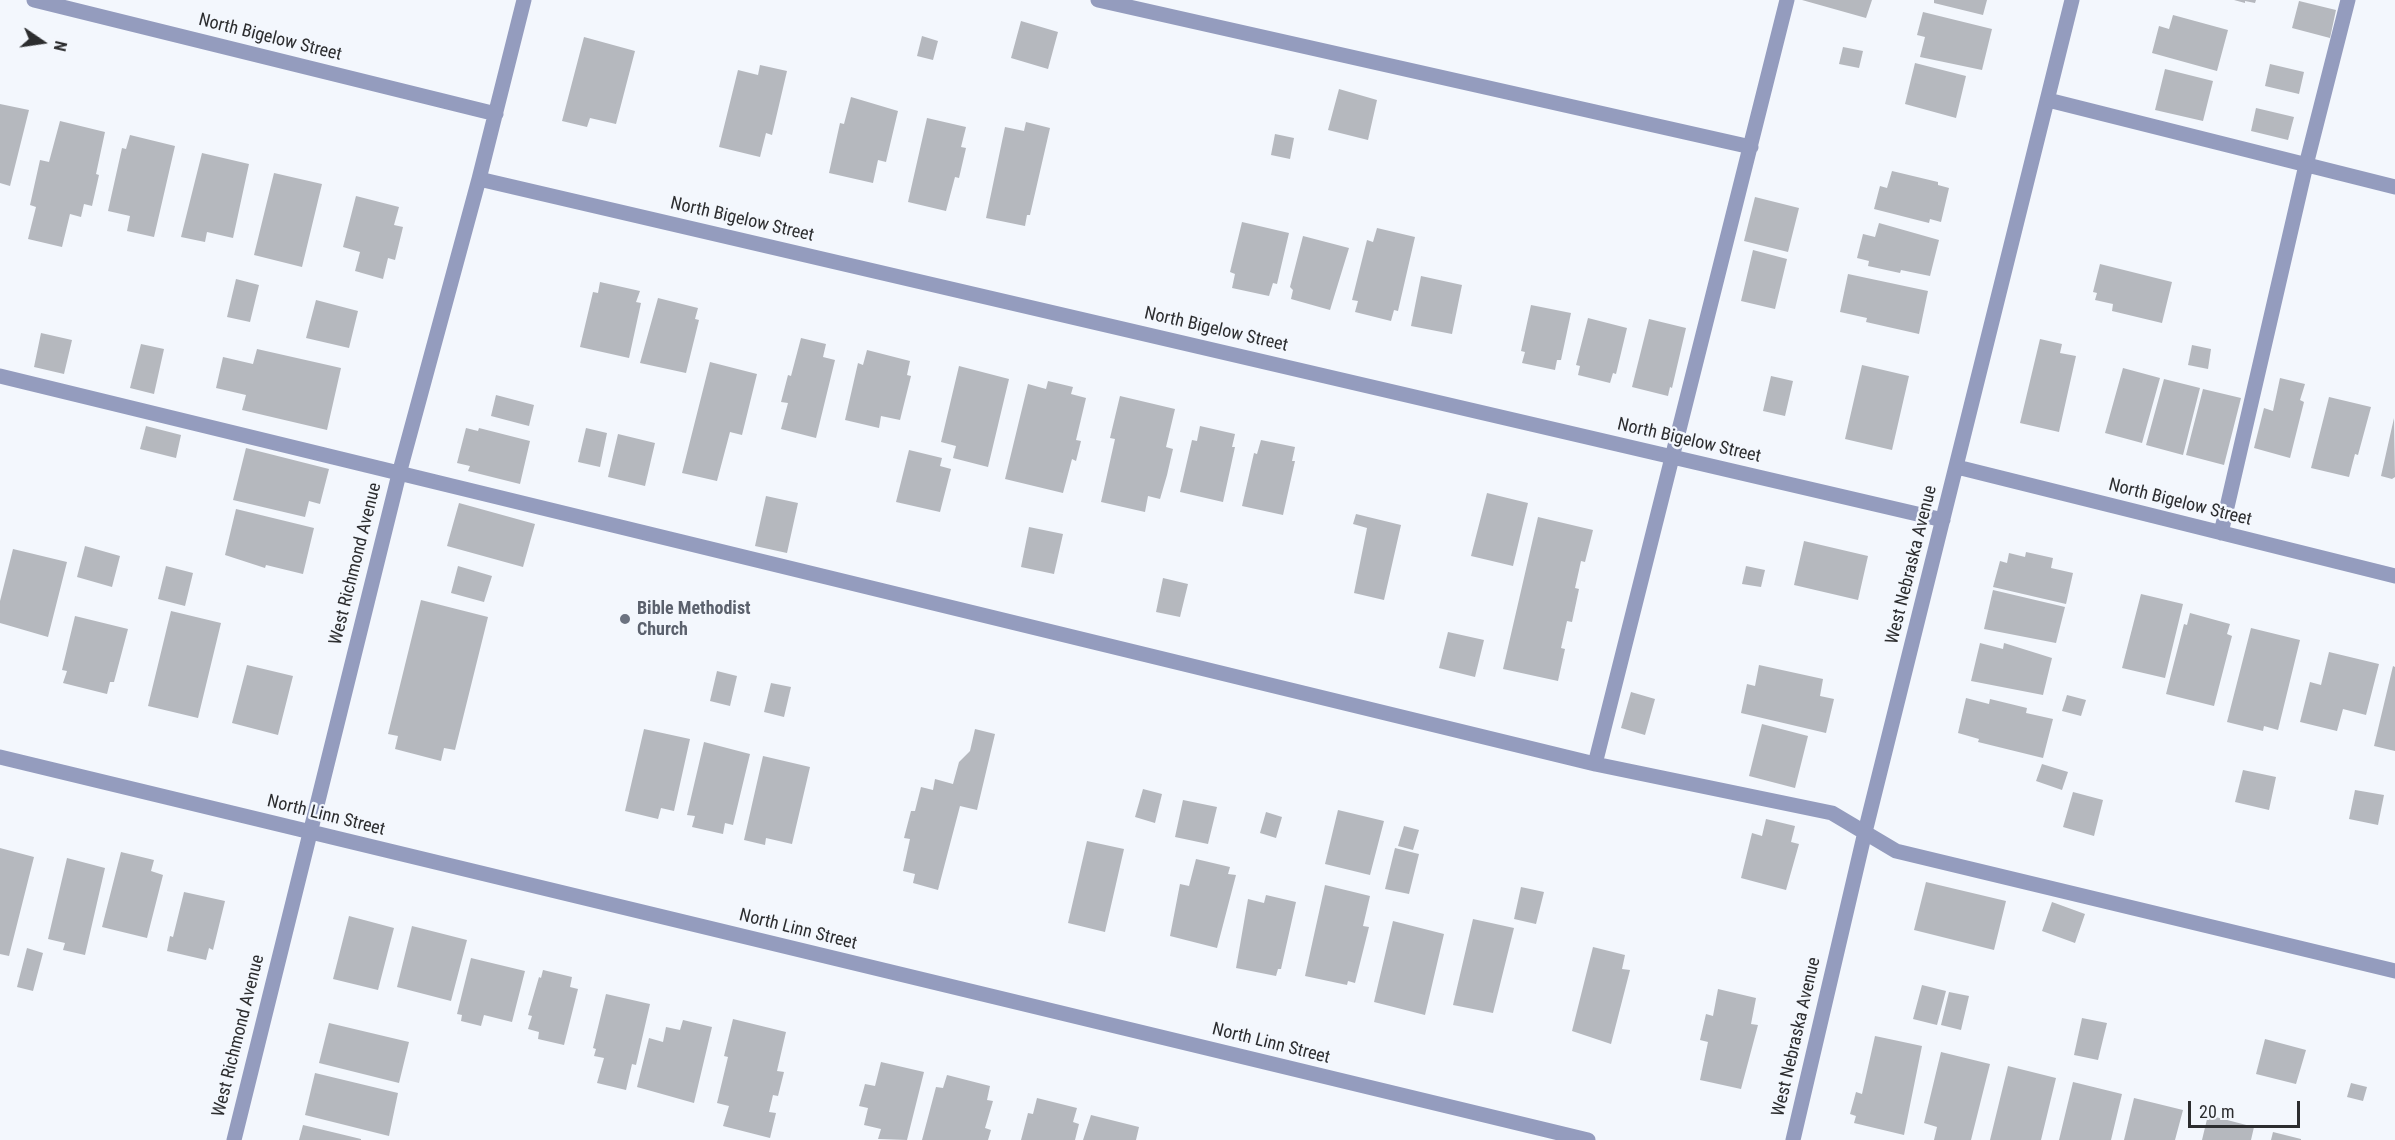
<!DOCTYPE html>
<style>
body{margin:0}
#map{position:relative;width:2395px;height:1140px;overflow:hidden;background:#f3f7fd;font-family:"Roboto Condensed",sans-serif}
canvas{display:block}
.north{position:absolute;left:12px;top:12px;width:60px;height:60px;-webkit-text-stroke:4px #f3f7fd;paint-order:stroke;rotate:103deg;font-size:16px;font-weight:700;line-height:24px;text-align:center;color:#2c2d2f}
.north::after{content:'';display:block;margin:auto;width:21px;height:27px;background:#2c2d2f;clip-path:polygon(50% 0,100% 100%,50% 72%,0 100%)}
.scale{position:absolute;left:2188px;top:1101px;width:112px;height:27px;box-sizing:border-box;border:3px solid #2c2d2f;border-top:0;padding-left:8px;font-size:18px;line-height:21px;white-space:nowrap;color:#2c2d2f;-webkit-text-stroke:4px #f3f7fd;paint-order:stroke}
</style>
<div id="map">
<canvas width="2395" height="1140"></canvas>
<div class="north">N</div>
<div class="scale">20 m</div>
</div>
<script>
const ctx = document.querySelector('canvas').getContext('2d');
ctx.lineJoin = 'round';
function paint(path, color) { ctx.fillStyle = color; ctx.fill(path, 'evenodd'); }
const toPath = rows => new Path2D(rows.map(r => 'M' + r).join(''));
function strokePath(path, color, width, dash) { ctx.strokeStyle = color; ctx.lineWidth = width; ctx.lineCap = dash ? 'butt' : 'round'; ctx.setLineDash(dash || []); ctx.stroke(path); }
function label(font, color, halo, rows, align = 'center') {
  ctx.font = font + ' "Roboto Condensed",sans-serif'; ctx.lineWidth = 5; ctx.setLineDash([]); ctx.textBaseline = 'middle'; ctx.strokeStyle = halo; ctx.fillStyle = color; for (const [text, x, y, turn = 0] of rows) {
    ctx.save(); ctx.translate(x, y); ctx.rotate((+turn || 0) * Math.PI / 180); ctx.textAlign = isNaN(turn) ? turn : align; if (halo) ctx.strokeText(text, 0, 0); ctx.fillText(text, 0, 0); ctx.restore();
  }
}
const building = toPath([
 [1802,0,1872,0,1866,18],
 [1934,0,1987,0,1983,15,1934,3],
 [2234,0,2256,0,2255,3,2245,1,2245,3],
 [2299,1,2336,10,2330,38,2292,28],
 [1923,12,1992,29,1982,70,1920,57,1925,37,1917,35],
 [2173,15,2228,30,2217,71,2152,53,2159,26,2169,29],
 [1021,21,1058,32,1048,69,1011,58],
 [922,36,938,41,933,60,917,56],
 [584,37,635,51,616,124,590,118,587,127,562,121],
 [1843,47,1863,51,1859,68,1839,64],
 [1915,63,1966,76,1956,118,1905,104],
 [2270,64,2304,72,2299,94,2265,86],
 [760,65,787,71,772,135,766,133,760,157,719,147,738,70,758,75],
 [2165,69,2213,81,2203,121,2155,110],
 [1339,89,1377,100,1368,140,1328,130],
 [851,97,898,111,886,162,878,160,873,183,829,173,840,123,844,124],
 [0,104,29,110,10,186,0,183],
 [2256,108,2294,117,2288,140,2251,131],
 [927,118,966,127,961,147,966,148,959,178,955,177,946,211,908,202],
 [60,121,105,132,96,174,99,175,92,206,84,204,81,217,70,214,62,247,28,239,36,207,30,205,40,160,49,162],
 [1026,122,1050,128,1030,215,1027,215,1025,226,986,218,1005,127,1024,131],
 [1275,134,1294,138,1290,159,1271,155],
 [130,135,175,146,154,237,127,231,130,216,108,211,122,148,126,149],
 [202,153,249,164,233,238,207,232,205,242,181,237],
 [1892,171,1938,182,1938,185,1949,188,1941,222,1930,219,1929,223,1874,209,1880,186,1887,188],
 [274,173,322,184,302,267,254,255],
 [356,196,399,207,394,225,403,227,395,260,388,258,383,279,355,271,360,252,343,247],
 [1755,197,1799,208,1788,252,1744,241],
 [1242,222,1289,233,1277,284,1273,283,1269,296,1232,288,1235,274,1230,272],
 [1879,223,1939,240,1930,276,1901,270,1900,273,1868,266,1869,261,1857,258,1863,234,1875,237],
 [1377,228,1415,237,1398,311,1394,310,1391,321,1355,312,1358,301,1352,300,1367,240,1373,242],
 [1303,236,1349,248,1330,310,1291,299,1293,290,1290,287],
 [1753,250,1787,259,1775,309,1741,301],
 [2100,264,2172,282,2162,323,2112,311,2113,304,2095,300,2097,293,2093,292],
 [1848,274,1928,291,1919,334,1866,322,1867,318,1840,312],
 [1421,276,1462,285,1452,334,1411,326],
 [236,279,259,285,250,322,227,317],
 [600,282,640,291,636,302,641,303,629,358,580,347,593,292,598,293],
 [658,298,698,308,695,319,699,320,686,373,640,363],
 [316,300,358,311,349,348,306,338],
 [1531,305,1571,313,1561,360,1557,360,1555,370,1522,363,1525,352,1521,351],
 [1588,318,1627,328,1616,374,1613,373,1610,383,1578,375,1580,366,1576,365],
 [1649,319,1686,328,1672,388,1670,387,1668,396,1632,387],
 [41,333,72,340,64,374,34,367],
 [801,338,826,344,823,357,835,360,816,438,781,429,788,403,781,402,788,375,791,376],
 [2040,339,2062,344,2060,353,2076,356,2059,432,2020,423],
 [141,344,164,349,154,394,130,388],
 [2192,345,2211,349,2208,369,2188,365],
 [257,349,341,368,327,430,242,410,246,395,216,388,223,357,253,364],
 [867,350,910,361,907,375,911,376,900,420,881,416,879,428,845,420,858,363,863,365],
 [710,362,757,374,742,435,730,432,717,481,682,473],
 [1862,365,1909,376,1892,450,1845,439],
 [959,366,1009,379,988,467,953,458,956,446,941,442],
 [2123,368,2160,378,2142,443,2105,433],
 [1771,376,1793,381,1785,416,1763,411],
 [2280,378,2305,384,2300,400,2304,402,2290,458,2254,448,2264,408,2273,411],
 [2164,379,2200,388,2183,455,2146,445],
 [1048,381,1073,387,1071,394,1086,398,1076,440,1081,441,1076,461,1072,459,1063,493,1005,479,1028,384,1046,389],
 [2203,389,2241,398,2224,465,2186,455],
 [496,395,534,405,529,426,491,416],
 [1120,396,1175,409,1166,447,1173,449,1167,475,1160,499,1148,496,1145,512,1101,502,1115,439,1110,438],
 [2329,397,2371,407,2358,455,2355,454,2349,477,2311,468],
 [2394,418,2395,477,2392,479,2381,476],
 [146,426,181,435,176,458,140,449],
 [1200,426,1235,434,1232,447,1235,447,1223,502,1180,492,1192,440,1197,441],
 [466,428,478,431,479,428,530,441,520,484,468,471,470,466,457,463],
 [586,428,607,433,600,467,578,462],
 [618,434,655,443,645,486,608,477],
 [1261,440,1295,447,1292,461,1295,461,1283,515,1242,506,1254,453,1257,454],
 [246,448,329,469,320,504,309,501,305,517,233,500],
 [909,450,942,458,940,466,951,469,940,512,896,502],
 [1487,493,1528,503,1513,566,1471,556],
 [766,496,798,503,787,553,755,546],
 [459,503,535,524,523,567,447,546],
 [236,509,314,528,303,574,266,565,265,568,225,555],
 [1356,514,1401,525,1384,600,1354,593,1367,528,1353,524],
 [1538,517,1593,530,1585,562,1581,561,1575,588,1579,589,1572,622,1567,621,1561,648,1565,649,1558,681,1503,669],
 [1029,527,1063,534,1054,574,1021,567],
 [1804,541,1868,556,1858,600,1794,585],
 [85,546,120,556,112,587,77,577],
 [13,549,67,562,48,637,0,623,0,601],
 [2026,552,2053,558,2051,568,2073,573,2066,604,1993,587,2000,561,2007,563,2009,553,2025,557],
 [166,566,193,573,185,606,158,599],
 [458,566,492,576,484,602,451,593],
 [1746,566,1765,570,1761,587,1742,584],
 [1163,578,1188,584,1180,617,1156,612],
 [1993,590,2065,607,2056,643,1984,629],
 [2141,594,2183,604,2165,678,2122,668],
 [421,600,488,617,455,750,444,748,441,761,395,749,398,736,388,734],
 [171,611,221,623,198,718,148,706],
 [2190,613,2230,624,2227,634,2232,636,2214,706,2166,694,2184,624,2187,625],
 [75,616,128,629,114,682,110,682,107,694,63,683,67,671,62,670],
 [2251,628,2300,640,2278,730,2264,726,2263,731,2227,722],
 [1448,632,1484,640,1475,677,1439,668],
 [1980,643,2003,649,2004,643,2052,658,2043,695,1971,681],
 [2329,652,2379,664,2366,715,2343,709,2337,731,2300,722,2310,682,2321,685],
 [247,665,293,676,278,735,232,723],
 [1759,665,1823,679,1820,696,1834,699,1826,733,1741,713,1747,684,1755,686],
 [2393,666,2395,667,2395,751,2374,746],
 [717,671,737,676,730,706,710,701],
 [771,683,791,687,784,717,764,712],
 [1631,692,1655,699,1645,735,1621,728],
 [2067,695,2086,700,2081,716,2062,711],
 [1966,698,1989,704,1990,699,2027,708,2026,713,2053,719,2043,758,1978,742,1979,739,1958,733],
 [1762,724,1808,736,1795,788,1749,776],
 [644,729,690,739,674,811,661,808,658,819,625,811],
 [975,729,995,734,977,810,960,806,938,890,913,883,915,874,903,871,910,839,904,838,911,811,915,811,921,787,933,790,935,779,953,784,959,762,970,751],
 [704,742,750,754,733,825,725,823,723,834,692,827,695,816,687,815],
 [763,756,810,767,792,844,766,838,765,845,744,840],
 [2042,764,2068,772,2062,790,2036,781],
 [2243,770,2276,777,2269,810,2235,802],
 [1143,789,1162,794,1155,823,1135,817],
 [2355,790,2384,795,2378,825,2349,819],
 [2073,792,2103,800,2094,836,2063,827],
 [1183,800,1217,807,1208,844,1175,837],
 [1338,810,1384,821,1370,875,1325,864],
 [1266,812,1282,817,1276,838,1260,833],
 [1766,819,1795,826,1791,842,1799,844,1786,890,1741,878,1752,833,1762,836],
 [1404,826,1419,830,1413,850,1398,846],
 [1087,841,1124,849,1105,932,1068,923],
 [0,848,34,857,9,956,0,954],
 [1395,848,1419,854,1409,894,1385,889],
 [121,852,154,860,151,871,163,875,147,938,102,927],
 [67,858,105,868,85,955,63,950,65,943,48,939],
 [1196,859,1230,867,1228,874,1236,875,1217,948,1170,936,1180,884,1189,886],
 [1926,882,2006,901,1994,950,1914,930],
 [1325,885,1370,896,1363,926,1369,927,1355,983,1348,981,1347,985,1305,976],
 [1521,887,1544,892,1536,924,1514,919],
 [184,892,225,901,213,950,209,948,206,960,167,951,170,936,173,937],
 [1266,895,1296,902,1281,969,1278,969,1276,976,1236,968,1248,899,1264,903],
 [2052,902,2085,914,2075,943,2042,931],
 [349,916,394,928,378,990,333,979],
 [1473,919,1514,928,1493,1013,1453,1005],
 [1393,921,1444,934,1425,1015,1374,1002],
 [412,926,467,940,451,1001,397,987],
 [1593,947,1625,955,1622,969,1630,970,1611,1044,1572,1031],
 [27,948,43,953,33,991,17,987],
 [471,958,525,971,512,1022,484,1015,481,1026,461,1021,462,1015,457,1014],
 [543,970,572,977,570,987,578,989,564,1045,538,1039,539,1032,528,1029,532,1016,528,1015,539,977,541,978],
 [1922,985,1946,991,1937,1025,1913,1019],
 [1718,989,1756,998,1751,1024,1758,1025,1741,1089,1700,1080,1708,1042,1700,1040,1706,1014,1713,1016],
 [1949,992,1969,996,1961,1030,1941,1025],
 [606,994,650,1004,636,1065,632,1064,626,1090,597,1083,604,1058,594,1056,596,1049,593,1048],
 [2082,1018,2107,1023,2098,1060,2074,1055],
 [733,1019,786,1032,777,1071,784,1072,778,1096,773,1095,769,1112,776,1113,770,1138,723,1126,729,1106,717,1103,728,1057,724,1056],
 [683,1020,712,1027,694,1103,637,1087,649,1038,663,1042,666,1027,680,1030],
 [329,1023,409,1042,399,1083,319,1063],
 [1875,1036,1922,1046,1904,1135,1854,1123,1856,1116,1850,1114,1856,1092,1862,1094],
 [2265,1039,2306,1050,2296,1084,2256,1074],
 [1941,1052,1990,1064,1971,1140,1934,1140,1937,1127,1924,1123],
 [881,1062,924,1072,907,1140,878,1139,881,1129,864,1125,868,1108,859,1106,865,1084,875,1086],
 [2008,1066,2056,1078,2041,1140,1990,1140],
 [315,1073,398,1093,389,1136,305,1115],
 [947,1075,990,1086,987,1100,993,1101,985,1128,991,1130,988,1140,922,1140,936,1087,943,1088],
 [2073,1082,2122,1094,2111,1140,2059,1140],
 [2351,1083,2367,1087,2363,1101,2347,1097],
 [1037,1098,1077,1108,1073,1122,1079,1124,1075,1140,1021,1140,1028,1113,1033,1114],
 [2134,1098,2183,1110,2175,1140,2124,1140],
 [1091,1115,1139,1127,1136,1140,1083,1140],
 [2208,1115,2254,1127,2251,1140,2202,1140],
 [303,1125,361,1139,361,1140,299,1140],
 [2273,1132,2301,1139,2301,1140,2271,1140]
]);
const minor = toPath([
 [34,0,496,114],
 [1098,0,1751,147],
 [2048,100,2395,187],
 [479,179,1943,520],
 [0,376,1595,764,1832,813,1896,851,2395,971],
 [1957,467,2395,576],
 [2221,533,2306,165,2348,0],
 [0,757,1588,1140],
 [1595,764,1787,0],
 [234,1140,399,474,479,179,524,0],
 [1793,1140,1865,832,2072,0]
]);
const markers = [
 [625,619,6,"#6b7280"]
];
const streetNames = [
 ["North Bigelow Street",270,38,14],
 ["North Bigelow Street",742,220,13],
 ["North Bigelow Street",1216,330,13],
 ["North Bigelow Street",1689,441,13],
 ["North Bigelow Street",2180,503,14],
 ["West Richmond Avenue",356,564,-76],
 ["West Nebraska Avenue",1912,565,-76],
 ["North Linn Street",326,816,14],
 ["North Linn Street",798,930,14],
 ["West Richmond Avenue",239,1036,-76],
 ["West Nebraska Avenue",1797,1037,-77],
 ["North Linn Street",1271,1044,14]
];
const worshipNames = [
 ["Bible Methodist",637,609],
 ["Church",637,630]
];
paint(building, '#b5b8be');
strokePath(minor, '#949cbe', 15);
for (const [x, y, r, color] of markers) { const dot = new Path2D(); dot.arc(x, y, r, 0, 2 * Math.PI); ctx.fillStyle = color; ctx.fill(dot); strokePath(dot, '#f3f7fd', 2); }
label('18px', '#2c2d2f', '#f3f7fd', streetNames);
label('bold 18px', '#5b616d', '#f3f7fd', worshipNames, 'left');
</script>
